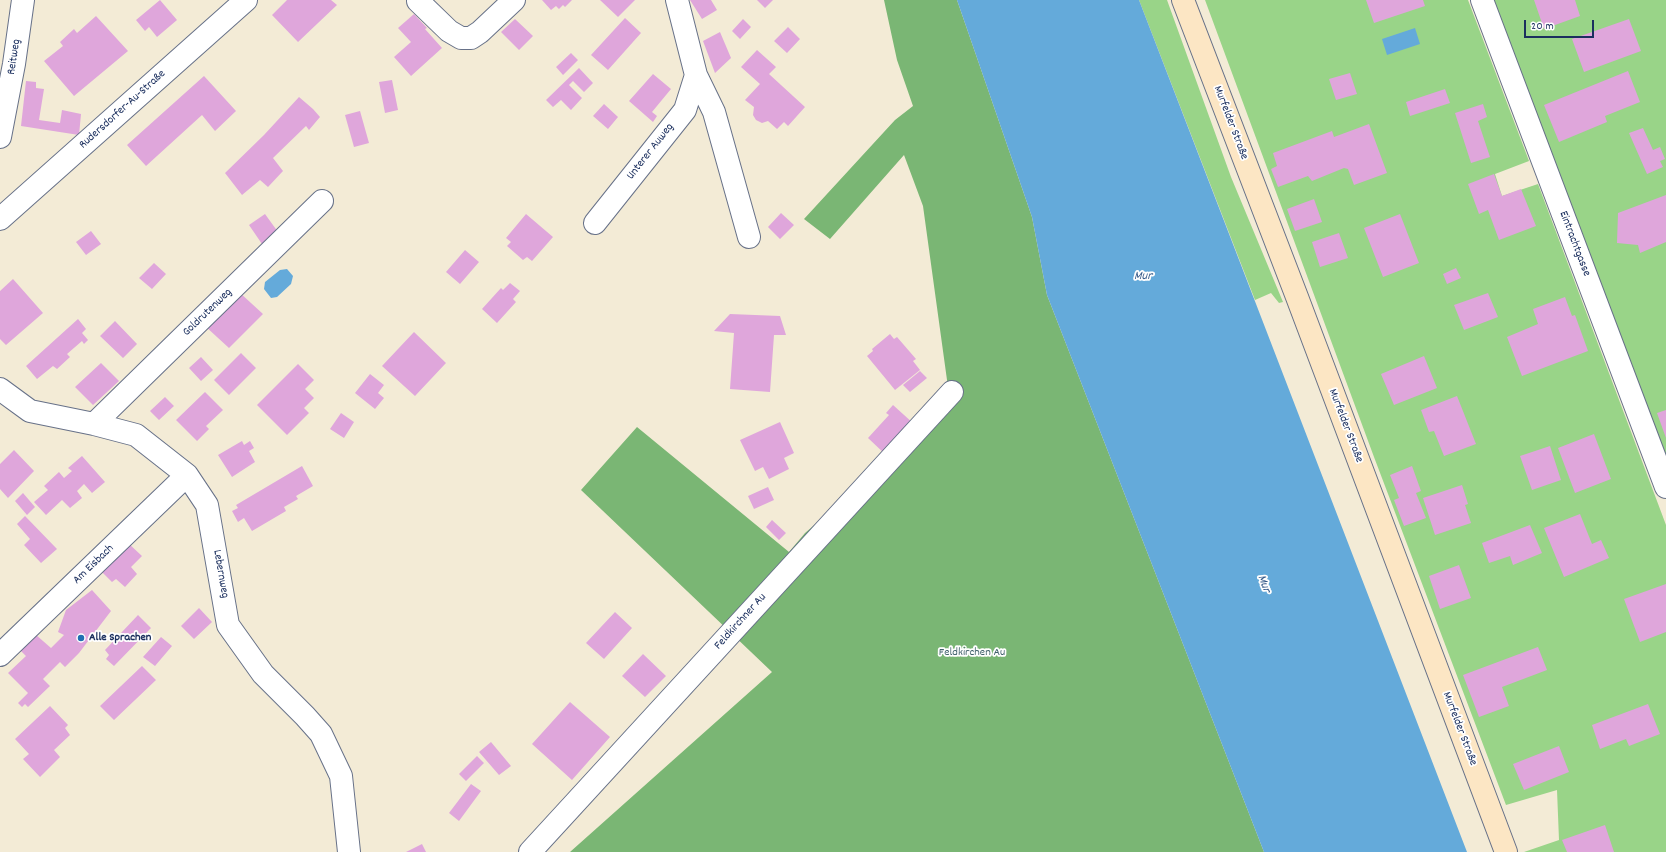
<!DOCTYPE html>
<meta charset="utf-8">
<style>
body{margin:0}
#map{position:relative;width:1666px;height:852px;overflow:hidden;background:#f3ebd6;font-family:Dekko,sans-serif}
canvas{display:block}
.scale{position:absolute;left:1524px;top:20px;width:70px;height:18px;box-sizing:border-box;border:2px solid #1b2f5e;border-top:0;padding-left:5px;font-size:12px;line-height:14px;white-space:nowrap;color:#1b2f5e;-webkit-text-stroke:3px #fff;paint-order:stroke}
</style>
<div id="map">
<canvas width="1666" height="852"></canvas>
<div class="scale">20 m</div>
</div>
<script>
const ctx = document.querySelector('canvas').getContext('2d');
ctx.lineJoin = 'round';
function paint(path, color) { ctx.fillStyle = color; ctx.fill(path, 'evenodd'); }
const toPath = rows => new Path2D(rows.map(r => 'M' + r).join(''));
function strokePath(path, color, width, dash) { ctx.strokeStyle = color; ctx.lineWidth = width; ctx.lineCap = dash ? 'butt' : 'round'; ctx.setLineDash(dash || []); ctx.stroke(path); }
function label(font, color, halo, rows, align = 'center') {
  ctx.font = font + ' Dekko,sans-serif'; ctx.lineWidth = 3.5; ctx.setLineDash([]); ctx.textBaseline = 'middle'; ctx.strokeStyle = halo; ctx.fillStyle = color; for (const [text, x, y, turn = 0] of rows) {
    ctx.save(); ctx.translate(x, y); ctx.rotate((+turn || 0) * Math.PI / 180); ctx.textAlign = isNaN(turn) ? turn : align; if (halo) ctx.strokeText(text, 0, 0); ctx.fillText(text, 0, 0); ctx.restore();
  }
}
const green = toPath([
 [1139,0,1167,0,1231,177,1283,302,1279,303,1271,293,1255,300],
 [1205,0,1468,0,1529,161,1495,174,1502,196,1538,184,1666,525,1666,852,1524,852,1559,840,1557,790,1506,805,1374,457],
 [1492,0,1666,0,1666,458]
]);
const forest = toPath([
 [884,0,957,0,1032,217,1047,295,1264,852,570,852,772,672,581,490,637,427,789,552,805,533,951,409,923,206,904,155,830,239,804,219,895,120,913,106,897,60]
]);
const water = toPath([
 [957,0,1139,0,1467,852,1264,852,1047,295,1032,217],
 [1415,28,1420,44,1387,55,1382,39],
 [287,269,293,276,291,284,277,297,271,298,264,289,265,282,280,270]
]);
const building = toPath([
 [160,0,177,20,157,37,149,27,145,31,136,20],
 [287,0,331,0,337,5,298,42,272,15],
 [542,0,572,0,565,7,563,5,559,9,556,6,551,10],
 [600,0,635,0,618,17],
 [690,0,711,0,717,10,702,19],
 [757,0,773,0,765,8],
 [1366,0,1423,0,1425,6,1374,23],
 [1534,0,1575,0,1580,16,1544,29],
 [414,14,427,28,425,29,442,48,411,76,394,57,411,42,398,28],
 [96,16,128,51,74,96,44,61,63,46,60,42,74,29,77,33],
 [625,18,641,33,608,70,591,55],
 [515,19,533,36,519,50,501,32],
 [743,19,751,27,740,39,732,31],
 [1629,19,1641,51,1584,72,1572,39],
 [788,27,800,39,787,53,774,41],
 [720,32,731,58,715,73,703,41],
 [757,50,776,67,769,74,805,107,788,126,784,122,777,129,768,121,762,123,756,120,753,115,754,107,745,100,760,84,741,67],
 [571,53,578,60,563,75,556,67],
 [579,68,593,83,584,92,573,81,569,85,582,98,571,110,561,100,553,107,546,100],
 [1628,71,1640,102,1605,116,1607,122,1559,142,1544,105],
 [1350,73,1357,94,1336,100,1329,79],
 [653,74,671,89,652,112,657,116,653,122,629,101],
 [204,76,236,111,215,131,202,115,146,166,127,145],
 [392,80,398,110,385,113,379,82],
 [26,81,36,82,36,88,44,89,39,120,60,123,62,110,81,114,79,135,21,126],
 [1445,89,1450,103,1410,116,1406,102],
 [299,97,313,109,320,117,309,130,306,126,273,158,283,171,268,187,260,180,242,195,225,173,264,135],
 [604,104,618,117,608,129,593,116],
 [1483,104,1487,117,1478,121,1490,157,1471,163,1455,113],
 [360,111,369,143,354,147,345,115],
 [1369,124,1387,173,1354,185,1348,169,1344,168,1312,181,1308,176,1278,187,1271,169,1277,166,1273,153,1332,131,1334,137],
 [1643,128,1653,150,1660,147,1665,159,1660,161,1663,167,1647,174,1629,133],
 [1494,174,1502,196,1521,189,1536,226,1499,240,1488,210,1479,214,1468,184],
 [1666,195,1666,242,1640,253,1638,245,1617,243,1618,213],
 [1314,199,1322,222,1295,231,1287,209],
 [781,213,794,225,780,239,768,227],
 [265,214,278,232,262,244,249,225],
 [526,214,553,237,532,261,527,257,523,260,507,246,511,242,506,238],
 [1400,214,1419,263,1383,277,1364,228],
 [91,231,101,244,86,255,76,242],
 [1339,233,1348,258,1320,267,1312,242],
 [465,250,479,262,460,284,446,272],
 [154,263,166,274,152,289,139,278],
 [1456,268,1461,278,1447,284,1443,274],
 [13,279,43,313,6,345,0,339,0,291],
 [510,283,520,291,513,299,516,302,497,323,482,309,501,288,503,290],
 [239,292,263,314,229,348,205,326],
 [1488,293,1498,317,1464,330,1454,305],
 [1565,297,1572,316,1575,315,1588,351,1522,376,1507,337,1538,324,1533,309],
 [730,314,780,316,786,335,774,335,770,392,730,389,734,333,714,331],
 [78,319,86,329,82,333,88,340,84,344,82,341,67,354,70,357,57,369,53,366,37,379,26,366],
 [115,321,137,344,123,358,100,336],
 [414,332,446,363,415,396,382,366],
 [890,334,894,339,897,337,916,359,913,361,920,370,895,390,867,356,873,351,872,349],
 [241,353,256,368,229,395,214,380],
 [1424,356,1437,388,1394,405,1381,374],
 [201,357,213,370,201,381,189,368],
 [101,363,119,381,93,405,75,387],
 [298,364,314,380,305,389,314,398,304,408,309,413,287,435,257,405],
 [920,371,927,378,910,392,903,385],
 [370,374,384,385,378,393,384,398,375,409,355,393],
 [205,392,223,410,206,426,209,429,197,441,176,420],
 [1457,396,1476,444,1444,456,1434,431,1429,432,1421,410],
 [165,397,174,406,159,420,150,411],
 [893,405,914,424,886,455,868,438,889,415,886,413],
 [1666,410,1666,438,1657,413],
 [341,413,354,422,344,438,330,429],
 [780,422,794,453,784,458,789,469,769,479,763,467,755,471,740,440],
 [1594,434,1611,479,1575,493,1558,448],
 [242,441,244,445,250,441,254,448,249,451,255,462,232,477,218,455],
 [1550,446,1561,480,1532,490,1520,456],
 [14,450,34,471,8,498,0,489,0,464],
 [82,456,105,482,92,493,84,484,77,491,82,498,70,508,62,500,46,515,34,502,48,490,44,486,59,472,64,478,72,471,68,468],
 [302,466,313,486,296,496,298,499,284,507,286,511,252,531,244,518,238,522,232,511,238,508,236,505],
 [1412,466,1421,491,1416,493,1426,518,1404,526,1394,500,1399,498,1390,475],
 [1462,485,1468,504,1465,505,1471,523,1435,535,1423,498],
 [768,487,774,500,754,509,748,496],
 [23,493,35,507,27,515,15,501],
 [1580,514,1592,544,1601,540,1609,558,1564,577,1544,528],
 [25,516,57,549,41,563,24,545,30,539,17,524],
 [772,520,786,533,779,540,766,527],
 [1530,525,1542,553,1513,565,1510,556,1489,563,1482,543],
 [128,543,142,556,131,567,137,574,125,587,116,579,112,582,100,570],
 [1459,565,1471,598,1440,609,1429,576],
 [1666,584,1666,632,1640,642,1624,599],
 [92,590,111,611,79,653,65,667,60,662,43,679,50,686,28,707,25,704,22,707,18,703,28,693,8,673,26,656,19,649,35,634,51,648,64,635,58,632,66,610],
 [199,608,212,622,194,639,181,626],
 [615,612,632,628,604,659,586,643],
 [138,615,151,628,114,666,106,659,109,655,105,650],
 [161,637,172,646,155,666,143,657],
 [1538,647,1547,670,1502,687,1509,706,1479,717,1463,675],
 [643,654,666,676,645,697,622,676],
 [142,666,156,680,114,720,100,706],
 [570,702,610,737,572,780,532,744],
 [1648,704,1660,734,1629,746,1626,739,1600,749,1592,725],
 [50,706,68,725,65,728,70,735,54,750,60,757,40,777,23,759,29,754,15,739],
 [491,742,511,766,499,775,479,752],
 [1559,746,1569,772,1524,790,1513,764],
 [477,756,484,763,466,781,459,774],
 [471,784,481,791,459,821,449,813],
 [1605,825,1614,852,1567,852,1562,840],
 [422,844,426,852,406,852]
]);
const street = toPath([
 [677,0,696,75,714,112,749,237],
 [1482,0,1666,487],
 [418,1,449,31,461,38,471,38,480,32,514,0],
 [0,137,14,64,23,0],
 [0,219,246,0],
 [595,223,685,110,696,75],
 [0,389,30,411,94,424,136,435,187,475,207,505,228,625,263,674,305,716,321,734,341,776,349,852],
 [94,424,322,201],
 [0,655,187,475],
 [530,852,952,392]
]);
const secondary = toPath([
 [1183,0,1297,297,1506,852]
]);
const markers = [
 [81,638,4,"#1f6fb2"]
];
const streetNames = [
 ["Reitweg",15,57,-81],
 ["Rudersdorfer-Au-Straße",123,110,-42],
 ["Murfelder Straße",1230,123,69],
 ["Unterer Auweg",651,152,-52],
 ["Eintrachtgasse",1574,244,69],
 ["Goldrutenweg",208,313,-44],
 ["Murfelder Straße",1345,426,69],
 ["Am Eisbach",94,565,-44],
 ["Lebernweg",220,574,80],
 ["Feldkirchner Au",741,622,-48],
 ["Murfelder Straße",1459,729,69]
];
const poiNames = [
 ["Alle Sprachen",89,638]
];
const parkNames = [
 ["Feldkirchen Au",972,653]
];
const waterNames = [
 ["Mur",1143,277],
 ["Mur",1263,584,70]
];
paint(green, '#99d488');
paint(forest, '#7ab674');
paint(water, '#64aada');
paint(building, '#dfa6db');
strokePath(street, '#677188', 24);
strokePath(secondary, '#677188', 24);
strokePath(street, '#fff', 22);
strokePath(secondary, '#fce6c4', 22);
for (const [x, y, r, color] of markers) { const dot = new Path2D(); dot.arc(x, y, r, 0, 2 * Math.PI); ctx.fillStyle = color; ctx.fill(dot); strokePath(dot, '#fff', 1.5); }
label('12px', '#1b2f5e', '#fff', streetNames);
label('bold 12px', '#1b2f5e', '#fff', poiNames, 'left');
label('12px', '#41616b', '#fff', parkNames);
label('italic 13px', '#355a89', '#fff', waterNames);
</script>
